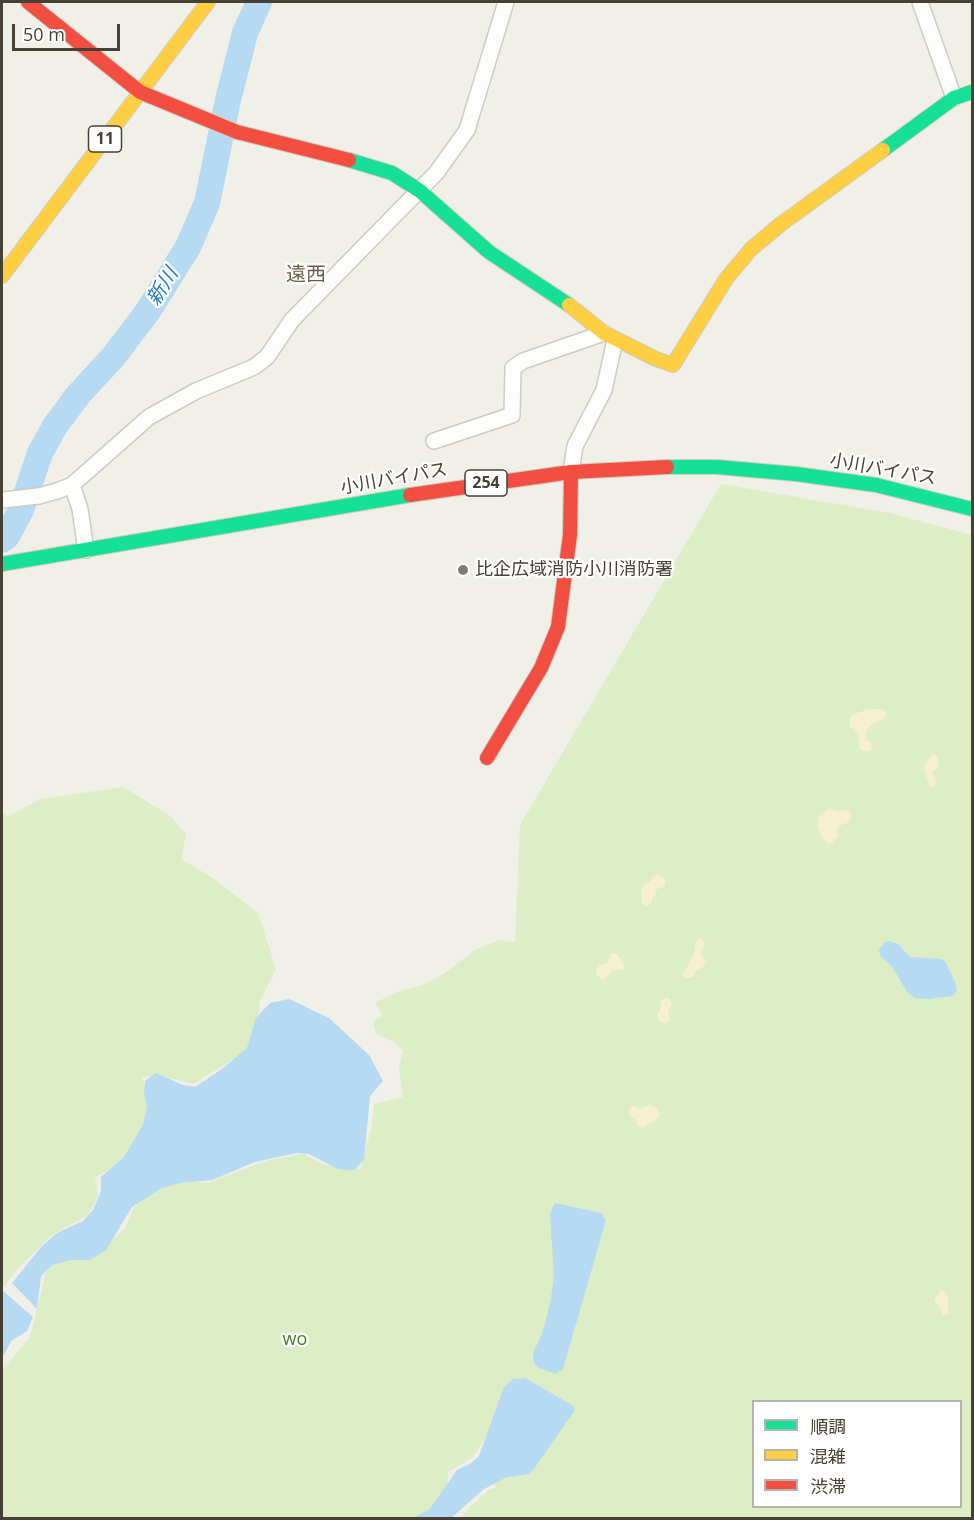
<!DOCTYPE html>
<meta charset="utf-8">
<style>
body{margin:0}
#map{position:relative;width:974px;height:1520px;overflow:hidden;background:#f0efe8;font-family:"Open Sans","Noto Sans JP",sans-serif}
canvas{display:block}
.frame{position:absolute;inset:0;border:3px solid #474034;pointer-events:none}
.legend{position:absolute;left:752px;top:1400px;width:210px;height:108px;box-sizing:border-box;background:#fff;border:2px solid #b5b3ae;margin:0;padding:8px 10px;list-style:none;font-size:18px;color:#474034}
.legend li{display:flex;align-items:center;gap:12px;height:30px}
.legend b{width:30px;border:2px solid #b5b3ae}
.scale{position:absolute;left:12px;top:24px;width:108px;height:27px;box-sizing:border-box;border:3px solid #474034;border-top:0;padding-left:8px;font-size:18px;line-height:21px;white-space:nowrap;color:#474034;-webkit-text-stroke:4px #fff;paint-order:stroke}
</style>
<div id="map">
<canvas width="974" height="1520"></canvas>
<div class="frame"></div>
<ul class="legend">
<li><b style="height:8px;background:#16e098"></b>順調</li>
<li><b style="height:8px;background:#ffcf43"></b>混雑</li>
<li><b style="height:8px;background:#f24e42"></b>渋滞</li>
</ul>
<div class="scale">50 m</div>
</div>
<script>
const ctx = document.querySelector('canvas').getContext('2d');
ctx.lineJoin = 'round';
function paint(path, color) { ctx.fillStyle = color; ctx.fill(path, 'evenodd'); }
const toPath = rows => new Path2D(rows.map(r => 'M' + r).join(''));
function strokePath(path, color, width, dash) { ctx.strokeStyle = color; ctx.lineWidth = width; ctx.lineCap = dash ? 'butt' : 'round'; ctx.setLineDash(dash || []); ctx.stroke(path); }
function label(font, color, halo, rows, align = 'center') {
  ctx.font = font + ' "Open Sans","Noto Sans JP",sans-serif'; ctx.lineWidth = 4.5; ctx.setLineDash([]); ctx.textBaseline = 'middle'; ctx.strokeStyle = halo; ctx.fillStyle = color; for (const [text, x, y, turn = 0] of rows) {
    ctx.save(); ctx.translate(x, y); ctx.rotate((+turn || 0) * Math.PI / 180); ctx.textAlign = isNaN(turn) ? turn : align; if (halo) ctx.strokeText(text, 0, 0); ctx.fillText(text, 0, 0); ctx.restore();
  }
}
const green = toPath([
 [721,484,890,513,972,535,972,1518,461,1518,470,1507,489,1490,495,1488,498,1418,473,1457,448,1472,447,1499,424,1518,2,1518,2,1370,30,1337,49,1261,96,1255,125,1228,134,1208,152,1189,178,1179,207,1183,269,1160,304,1154,321,1164,361,1169,372,1125,374,1104,403,1097,399,1069,403,1051,393,1041,376,1034,373,1022,382,1016,376,1002,403,990,423,985,445,973,476,949,500,940,515,942,520,825],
 [754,1402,960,1402,960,1506,754,1506],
 [123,787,172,817,186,835,181,859,213,878,258,913,276,969,260,1001,255,1034,256,1045,193,1084,158,1075,142,1077,151,1107,126,1161,95,1177,98,1196,88,1215,52,1235,25,1261,2,1288,2,813,8,816,41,799]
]);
const sand = toPath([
 [868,709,882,709,885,711,886,715,884,719,875,722,866,730,865,739,871,743,872,747,870,751,863,751,859,748,859,735,850,727,849,720,852,715],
 [933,755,937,755,939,765,932,772,937,782,935,786,930,788,924,769,927,761],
 [829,809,838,812,848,810,852,815,849,822,839,826,837,830,839,836,833,843,828,843,821,837,818,826,818,819,821,814],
 [657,875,663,878,666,881,665,886,655,890,656,894,652,898,651,904,644,906,641,901,641,890,644,885,650,882,653,877],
 [700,939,705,942,705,945,700,953,706,962,702,968,696,970,693,977,685,978,683,974,695,952,694,944],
 [613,953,616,953,624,963,624,969,613,970,605,979,601,979,597,975,596,969,600,965,607,963,610,955],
 [665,998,670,998,672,1005,668,1009,670,1020,666,1023,660,1022,657,1015,660,1011,661,1001],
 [649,1105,658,1108,659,1117,643,1128,637,1125,637,1121,629,1115,629,1109,633,1106,640,1109],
 [941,1291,945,1292,948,1296,948,1315,942,1315,940,1307,935,1303,934,1299]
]);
const water = toPath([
 [889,941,898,944,910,957,941,959,946,963,955,982,957,990,953,996,927,999,915,998,907,992,896,973,891,965,881,957,879,950,884,943],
 [289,999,329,1018,369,1055,383,1081,370,1096,364,1160,354,1170,338,1169,309,1154,296,1153,255,1162,212,1180,180,1183,162,1188,132,1207,106,1250,90,1260,71,1260,52,1265,41,1276,37,1309,12,1283,42,1246,57,1233,83,1221,93,1210,101,1191,101,1177,125,1156,143,1124,147,1106,144,1093,145,1081,156,1073,183,1085,195,1087,222,1069,247,1048,256,1018,270,1003],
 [555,1203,601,1213,606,1220,563,1369,556,1374,539,1368,534,1364,533,1353,542,1334,550,1304,554,1277,550,1214],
 [3,1291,33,1317,27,1331,11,1341,2,1359,2,1293],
 [525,1378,572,1405,575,1410,536,1466,529,1474,507,1477,484,1489,451,1518,412,1518,429,1510,457,1470,470,1464,479,1456,504,1387,513,1379]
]);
const river = toPath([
 [2,540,7,536,21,510,40,453,55,426,78,395,114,356,148,311,188,247,207,203,228,100,245,33,259,2]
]);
const street = toPath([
 [920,2,954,98],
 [434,441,512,415,513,368,523,361,604,333],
 [571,472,575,446,604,390,615,340],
 [72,485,80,509,86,550],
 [2,500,39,496,57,491,72,485,149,417,196,391,254,367,267,357,292,320,437,172,467,130,506,2]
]);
const fast = toPath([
 [883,150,954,98,972,92],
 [349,160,392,173,420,191,489,252,569,305],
 [667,467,717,467,796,474,876,485,972,509],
 [2,564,410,495]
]);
const slow = toPath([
 [2,276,208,2],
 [569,305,604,333,656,359,673,365,726,279,751,249,781,224,883,150]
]);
const jam = toPath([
 [28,2,140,92,237,132,349,160],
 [410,495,571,472,667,467],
 [487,758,541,668,558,627,570,535,571,472]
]);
const markers = [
 [463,570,6,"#827d73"]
];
const shields = [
 [105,139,33],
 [486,483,42]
];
const shieldNames = [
 ["11",105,139],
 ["254",486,483]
];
const streetNames = [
 ["小川バイパス",883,470,10],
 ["小川バイパス",394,479,-10]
];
const poiNames = [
 ["比企広域消防小川消防署",475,570]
];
const parkNames = [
 ["wo",295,1340]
];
const neighbourhoodNames = [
 ["遠西",306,275]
];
const waterNames = [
 ["新川",163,287,-58]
];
paint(green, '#ddedc6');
paint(sand, '#f7efd1');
paint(water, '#b5daf2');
strokePath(river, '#b5daf2', 26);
strokePath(street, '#cdcbc4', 18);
strokePath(fast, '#d0ccbf', 16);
strokePath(slow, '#d0ccbf', 16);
strokePath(jam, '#d0ccbf', 16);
strokePath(street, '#fdfdfc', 15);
strokePath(fast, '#16e098', 14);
strokePath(slow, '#ffcf43', 14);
strokePath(jam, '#f24e42', 14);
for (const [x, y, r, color] of markers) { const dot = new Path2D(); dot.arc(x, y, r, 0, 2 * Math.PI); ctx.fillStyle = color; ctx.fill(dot); strokePath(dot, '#fff', 2); }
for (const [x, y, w] of shields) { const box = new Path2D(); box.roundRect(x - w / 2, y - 13, w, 26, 4.5); ctx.fillStyle = '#fff'; ctx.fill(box); strokePath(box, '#474034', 1.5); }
label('bold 16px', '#474034', null, shieldNames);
label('18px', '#474034', '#fff', streetNames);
label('18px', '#474034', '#fff', poiNames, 'left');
label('18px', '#457e23', '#fff', parkNames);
label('20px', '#6b5e4a', '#fff', neighbourhoodNames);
label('italic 20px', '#247bbc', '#fff', waterNames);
</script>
